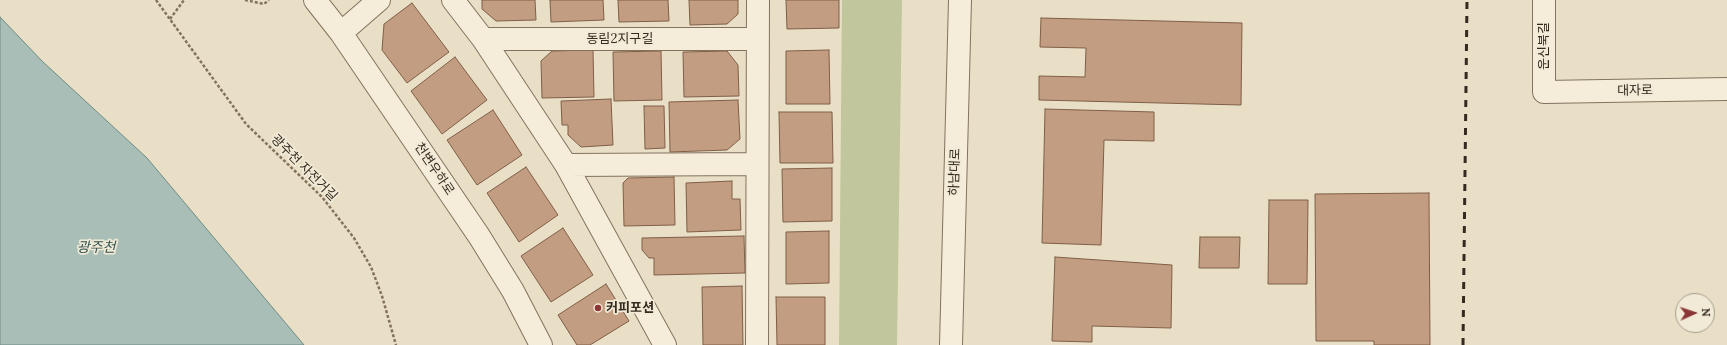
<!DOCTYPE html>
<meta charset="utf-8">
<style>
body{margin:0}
#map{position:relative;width:1727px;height:345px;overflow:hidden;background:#e9dfc7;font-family:Lora,serif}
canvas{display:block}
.north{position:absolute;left:1675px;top:293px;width:40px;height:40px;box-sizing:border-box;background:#f1ead6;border:1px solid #a69d8d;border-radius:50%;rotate:87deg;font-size:11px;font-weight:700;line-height:16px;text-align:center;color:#352a20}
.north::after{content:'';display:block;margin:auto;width:14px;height:18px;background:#8b3535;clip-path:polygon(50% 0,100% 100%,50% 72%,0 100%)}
</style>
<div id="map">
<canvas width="1727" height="345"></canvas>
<div class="north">N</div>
</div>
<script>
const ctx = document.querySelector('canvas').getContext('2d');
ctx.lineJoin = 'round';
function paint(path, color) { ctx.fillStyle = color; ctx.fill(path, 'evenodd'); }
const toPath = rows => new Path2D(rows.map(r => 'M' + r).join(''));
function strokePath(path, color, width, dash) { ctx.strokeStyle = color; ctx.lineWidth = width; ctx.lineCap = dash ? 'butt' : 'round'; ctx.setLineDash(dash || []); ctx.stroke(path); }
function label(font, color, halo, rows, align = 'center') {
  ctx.font = font + ' Lora,"Noto Sans KR",serif'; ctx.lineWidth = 3.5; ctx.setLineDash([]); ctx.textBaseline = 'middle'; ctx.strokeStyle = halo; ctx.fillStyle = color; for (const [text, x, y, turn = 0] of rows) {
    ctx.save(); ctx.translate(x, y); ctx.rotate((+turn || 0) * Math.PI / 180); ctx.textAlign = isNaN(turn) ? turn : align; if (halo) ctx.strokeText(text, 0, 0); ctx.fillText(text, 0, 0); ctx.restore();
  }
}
const green = toPath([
 [842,0,902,0,897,345,839,345]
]);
const water = toPath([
 [0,17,42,61,147,158,304,345,0,345,0,17]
]);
const building = toPath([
 [482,0,535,0,536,20,496,21,482,9,482,0],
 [550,0,603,0,604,20,551,22,550,0],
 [618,0,668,0,669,21,619,22,618,0],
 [689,0,738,0,738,14,727,24,690,25,689,0],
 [786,0,839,0,839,28,787,29,786,0],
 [412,3,449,52,407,83,382,50,384,24,412,3],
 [1041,18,1242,23,1241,105,1039,100,1039,76,1085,77,1086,48,1040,47,1041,18],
 [593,50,594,97,542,98,541,61,552,51,593,50],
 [829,50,830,104,786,104,786,51,829,50],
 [661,51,662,100,614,101,613,52,661,51],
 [727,51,738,65,739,96,684,97,683,52,727,51],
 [455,57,487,100,442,134,411,91,455,57],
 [611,99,613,145,581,147,568,135,568,125,562,125,561,101,611,99],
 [738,100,740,139,727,150,670,152,669,102,738,100],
 [644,106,664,106,665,148,645,149,644,106],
 [1045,109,1154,112,1154,141,1104,140,1101,245,1042,243,1045,109],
 [493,110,522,155,477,185,447,140,493,110],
 [779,112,832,112,833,163,780,163,779,112],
 [526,167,558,215,519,242,487,193,526,167],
 [832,168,832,221,783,222,782,169,832,168],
 [674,177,675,225,624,226,623,183,628,178,674,177],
 [732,181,732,199,740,199,741,230,687,232,686,183,732,181],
 [1429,193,1430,345,1374,345,1374,341,1316,341,1315,194,1429,193],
 [1269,200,1308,200,1307,284,1268,284,1269,200],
 [563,228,593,275,551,302,521,256,563,228],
 [829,231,829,283,786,284,786,232,829,231],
 [744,236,745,273,654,275,654,258,649,258,642,250,642,238,744,236],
 [1200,237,1240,237,1239,268,1199,268,1200,237],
 [1055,257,1172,265,1171,328,1092,326,1092,342,1052,341,1055,257],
 [606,284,629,321,590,345,577,345,558,315,606,284],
 [742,286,743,345,703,345,702,287,742,286],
 [776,297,825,297,825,345,777,345,776,297]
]);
const path = toPath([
 [156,0,246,124,322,197,354,238,371,267,382,296,396,345],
 [245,0,264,4,269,0],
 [170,19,184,0]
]);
const minor = toPath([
 [315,0,341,33,479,236,513,291,541,345],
 [453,0,483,39,566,165,665,345],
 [1544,0,1544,92,1727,89],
 [341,33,379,0],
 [483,39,757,39],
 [566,165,757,164],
 [757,345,758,0]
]);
const tertiary = toPath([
 [951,345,960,0]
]);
const rail = toPath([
 [1463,345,1467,0]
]);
const markers = [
 [598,308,4,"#8b3535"]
];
const streetNames = [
 ["동림2지구길",620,39],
 ["운신북길",1544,46,-90],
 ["대자로",1635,91,-1],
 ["광주천 자전거길",304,168,45],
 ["천변우하로",434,169,56],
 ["하남대로",955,172,-88]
];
const poiNames = [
 ["커피포션",606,308]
];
const waterNames = [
 ["광주천",96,248]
];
paint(green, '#c1c69c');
paint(water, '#a8beb7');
strokePath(water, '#6f8b84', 1);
paint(building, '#c39d81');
strokePath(building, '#7f5e47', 1);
strokePath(minor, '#83725e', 24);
strokePath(tertiary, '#83725e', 24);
strokePath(path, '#83725e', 2.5, [3, 2]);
strokePath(minor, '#f5edd9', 22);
strokePath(tertiary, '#f5edd9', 22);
strokePath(rail, '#352a20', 3, [7, 7]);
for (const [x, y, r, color] of markers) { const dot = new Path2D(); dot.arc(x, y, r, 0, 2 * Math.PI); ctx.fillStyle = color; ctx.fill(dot); strokePath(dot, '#f1ead6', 1.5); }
label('13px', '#352a20', '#f1ead6', streetNames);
label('bold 13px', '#352a20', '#f1ead6', poiNames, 'left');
label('italic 14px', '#315351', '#f1ead6', waterNames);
</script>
